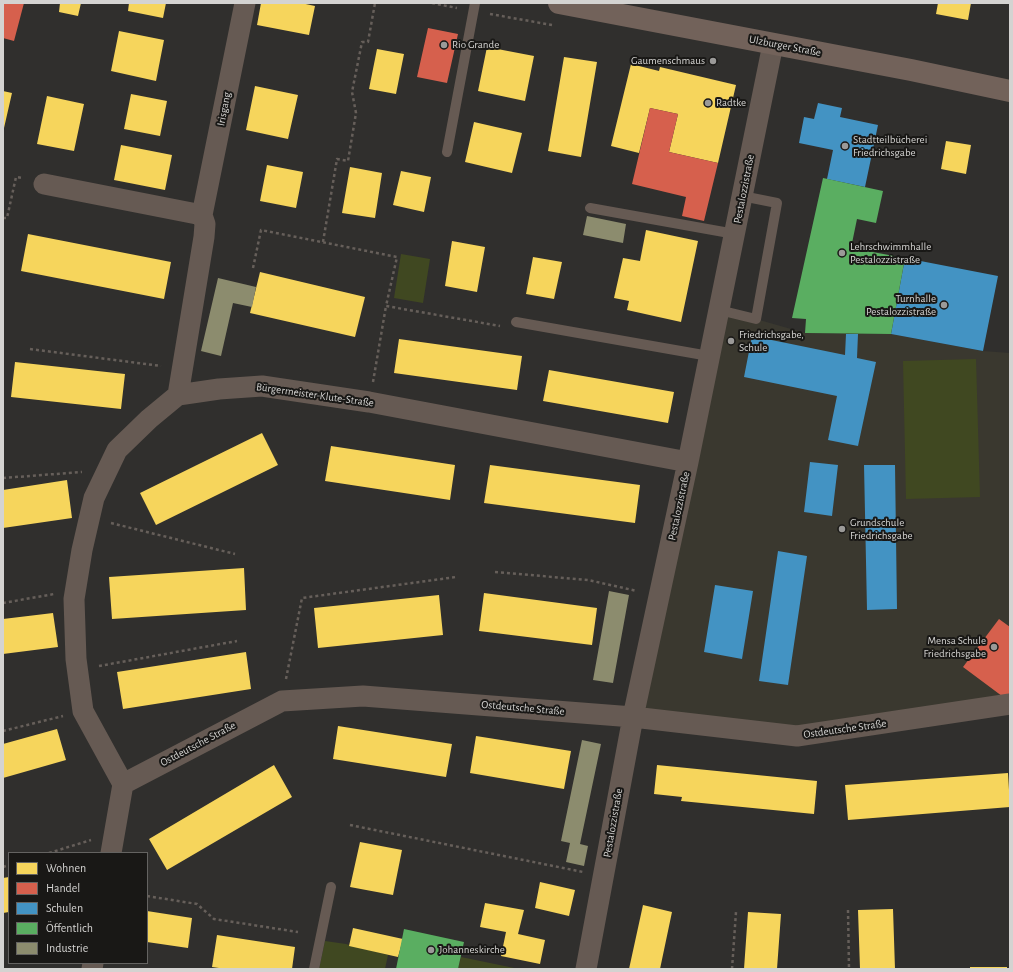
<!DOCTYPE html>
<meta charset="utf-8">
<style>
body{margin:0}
#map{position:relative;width:1013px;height:972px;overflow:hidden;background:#302f2d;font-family:"Alegreya Sans",sans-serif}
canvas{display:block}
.frame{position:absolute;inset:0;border:4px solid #d4d3d1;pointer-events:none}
.legend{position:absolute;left:8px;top:852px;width:140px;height:112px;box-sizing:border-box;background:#191816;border:1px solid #646361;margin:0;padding:5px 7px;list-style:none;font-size:12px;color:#d4d3d1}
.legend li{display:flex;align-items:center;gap:8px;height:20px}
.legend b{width:20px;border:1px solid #646361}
</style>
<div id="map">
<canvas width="1013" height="972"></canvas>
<div class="frame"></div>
<ul class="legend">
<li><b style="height:11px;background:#f6d55c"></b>Wohnen</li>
<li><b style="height:11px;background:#d6604d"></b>Handel</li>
<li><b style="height:11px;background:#4393c3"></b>Schulen</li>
<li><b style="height:11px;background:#5aae61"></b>Öffentlich</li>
<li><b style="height:11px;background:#8c8c6e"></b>Industrie</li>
</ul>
</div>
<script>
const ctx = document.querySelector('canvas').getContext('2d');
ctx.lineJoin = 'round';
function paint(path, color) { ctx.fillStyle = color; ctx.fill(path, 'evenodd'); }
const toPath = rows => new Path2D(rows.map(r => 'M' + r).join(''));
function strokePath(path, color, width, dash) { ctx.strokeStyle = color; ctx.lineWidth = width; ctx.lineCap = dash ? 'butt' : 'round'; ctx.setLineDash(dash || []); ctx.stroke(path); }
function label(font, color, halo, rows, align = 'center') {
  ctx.font = font + ' "Alegreya Sans",sans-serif'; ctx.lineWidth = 4; ctx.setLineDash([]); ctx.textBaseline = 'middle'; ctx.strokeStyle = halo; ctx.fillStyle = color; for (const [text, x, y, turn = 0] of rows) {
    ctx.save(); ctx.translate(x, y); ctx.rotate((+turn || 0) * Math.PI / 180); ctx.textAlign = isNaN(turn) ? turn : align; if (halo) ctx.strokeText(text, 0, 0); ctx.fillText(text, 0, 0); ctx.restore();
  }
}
const built = toPath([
 [719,310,756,319,805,333,891,334,983,351,1010,353,1010,704,797,736,633,717]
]);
const green = toPath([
 [401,254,430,259,423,303,394,298],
 [976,359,980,497,906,499,903,361],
 [325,941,346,944,388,955,385,969,319,969],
 [461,957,519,969,458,969]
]);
const homes = toPath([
 [60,3,81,3,78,16,59,12],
 [129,3,166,3,163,18,128,11],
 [261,3,301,3,315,6,309,35,257,25],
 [938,3,971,3,968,20,936,14],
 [119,31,164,40,156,81,111,71],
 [487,47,534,56,525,101,478,91],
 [377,49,404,54,396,94,369,89],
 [564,57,597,62,581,157,548,151],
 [631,64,659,71,660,67,736,85,718,163,669,152,678,114,650,108,639,153,611,146],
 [255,86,298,95,288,139,246,130],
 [3,91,12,93,4,128,3,128],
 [131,94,167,101,160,136,124,129],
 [47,96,84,104,74,151,37,144],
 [474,122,522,133,512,173,465,162],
 [946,141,971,145,966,174,941,169],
 [121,145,172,155,165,190,114,180],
 [267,165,303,172,296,208,260,201],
 [350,167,382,173,375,218,342,213],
 [401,171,431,177,424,212,393,205],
 [646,230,698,241,681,322,627,310,629,301,614,298,623,258,640,261],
 [28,234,171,262,164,299,21,271],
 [452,241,485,247,477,292,445,286],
 [533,257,562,262,554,299,526,294],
 [260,272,365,297,355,337,250,313],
 [399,339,522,356,517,390,394,373],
 [15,362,125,374,121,409,11,397],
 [549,370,674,392,668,423,543,401],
 [262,433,278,465,156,525,140,493],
 [331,446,455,465,450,500,325,481],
 [490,465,640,485,635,523,484,503],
 [67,480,72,518,3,528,3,490],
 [244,568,246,610,112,619,109,577],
 [484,593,597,608,592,645,479,631],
 [439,595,443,635,318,648,314,608],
 [53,613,58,647,3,654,3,619],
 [246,652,251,689,123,709,117,672],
 [338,726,452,744,446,777,333,759],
 [57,729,66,760,3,778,3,744],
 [476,736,571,751,564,789,470,773],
 [274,765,292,797,167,870,149,839],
 [657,765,817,781,814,814,681,801,682,797,654,794],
 [1008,773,1010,807,848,820,845,785],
 [360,842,402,850,393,895,350,887],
 [9,877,9,912,3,913,3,878],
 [540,882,575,890,569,916,535,908],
 [485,903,524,910,518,934,545,940,540,964,501,956,506,932,480,927],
 [643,905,672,912,660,969,629,969],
 [893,909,895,969,860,969,858,910],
 [147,911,192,918,188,948,147,942],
 [748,912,781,914,777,969,744,969],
 [353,928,403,939,398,957,349,946],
 [217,935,295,947,292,969,226,969,212,967],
 [970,967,1007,967,1007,969,970,969]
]);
const shops = toPath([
 [3,3,24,3,14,41,3,38],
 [428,28,458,34,447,83,417,77],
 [650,108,678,114,669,152,718,163,704,221,682,216,686,197,632,184],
 [999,619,1010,627,1010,702,963,667]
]);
const schools = toPath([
 [818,103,842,108,840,117,878,125,865,187,827,179,833,150,799,143,804,117,814,119],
 [905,258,998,276,983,351,891,334],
 [846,334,858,334,857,358,876,362,858,446,828,440,837,396,744,377,752,336,845,355],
 [810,462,838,465,832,516,804,512],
 [864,465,895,465,897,609,867,610],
 [778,551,807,556,788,685,759,681],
 [715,585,753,591,742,659,704,652]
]);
const public = toPath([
 [823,178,883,191,876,223,857,219,851,248,905,258,891,334,805,333,806,319,792,318],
 [404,929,464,942,458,969,396,969]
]);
const industry = toPath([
 [587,216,626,224,623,243,583,235],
 [218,278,256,287,252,307,233,303,221,356,201,351],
 [609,591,629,595,613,683,593,680],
 [582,740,601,744,580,844,588,846,584,866,566,862,570,843,561,841]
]);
const path = toPath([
 [432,3,457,8],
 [490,14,552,25],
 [3,218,7,218,16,177,23,178],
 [323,242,337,159,348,161,356,113,352,92,362,42,368,42,375,3],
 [253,268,261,230,397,257,386,306,500,326],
 [30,349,161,366],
 [373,382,386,306],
 [3,478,82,472],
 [111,523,235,554],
 [495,572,588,580,637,591],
 [3,603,54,594],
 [99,666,237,641],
 [286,679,302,598,456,577],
 [3,731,63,716],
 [350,825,583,872],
 [49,853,91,840],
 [3,867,9,865],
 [147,896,197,904,214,919,298,932],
 [848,910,849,969],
 [732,969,736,912]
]);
const service = toPath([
 [447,152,475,3],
 [590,208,735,234],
 [719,310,756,319,777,203,742,196],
 [516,322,709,356],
 [314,969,331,887]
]);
const minor = toPath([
 [44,184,202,215],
 [178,395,204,237,205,224,202,215,245,3],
 [123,784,83,711,76,659,74,599,82,550,94,498,117,450,149,419,178,395,219,389,262,386,369,402,688,462],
 [111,853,123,784,282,701,363,696,633,717,797,736,1010,704],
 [92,969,93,963],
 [586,969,633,717,688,462,773,44]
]);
const secondary = toPath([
 [559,3,911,70,1010,91]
]);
const markers = [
 [444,45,4,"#9b9a98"],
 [713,61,4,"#9b9a98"],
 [708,103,4,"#9b9a98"],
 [845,146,4,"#9b9a98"],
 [842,253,4,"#9b9a98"],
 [944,305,4,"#9b9a98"],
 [731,341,4,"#9b9a98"],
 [842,529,4,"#9b9a98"],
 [994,647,4,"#9b9a98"],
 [431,950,4,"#9b9a98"]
];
const poiNames = [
 ["Rio Grande",452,45],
 ["Gaumenschmaus",705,61,"right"],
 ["Radtke",716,103],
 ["Stadtteilbücherei",853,140],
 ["Friedrichsgabe",853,153],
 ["Lehrschwimmhalle",850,247],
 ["Pestalozzistraße",850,260],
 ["Turnhalle",936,299,"right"],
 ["Pestalozzistraße",936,312,"right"],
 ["Friedrichsgabe,",739,335],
 ["Schule",739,348],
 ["Grundschule",850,523],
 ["Friedrichsgabe",850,536],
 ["Mensa Schule",986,641,"right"],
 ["Friedrichsgabe",986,654,"right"],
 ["Johanneskirche",439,950]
];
const streetNames = [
 ["Ulzburger Straße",785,46,11],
 ["Irisgang",224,109,-79],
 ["Pestalozzistraße",744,189,-79],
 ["Bürgermeister-Klute-Straße",315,395,8],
 ["Pestalozzistraße",679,506,-78],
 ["Ostdeutsche Straße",523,708,5],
 ["Ostdeutsche Straße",845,729,-8],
 ["Ostdeutsche Straße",198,744,-28],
 ["Pestalozzistraße",613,823,-80]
];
paint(built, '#3a382f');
paint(green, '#404821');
paint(homes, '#f6d55c');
paint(shops, '#d6604d');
paint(schools, '#4393c3');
paint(public, '#5aae61');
paint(industry, '#8c8c6e');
strokePath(path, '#665f5a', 2.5, [3, 3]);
strokePath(service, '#665a53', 10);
strokePath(minor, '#665a53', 21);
strokePath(secondary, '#72625a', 22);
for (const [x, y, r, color] of markers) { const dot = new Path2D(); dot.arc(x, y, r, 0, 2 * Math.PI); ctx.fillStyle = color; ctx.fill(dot); strokePath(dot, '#191816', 1.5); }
label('11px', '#d4d3d1', '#191816', poiNames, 'left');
label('11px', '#d4d3d1', '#191816', streetNames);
</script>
